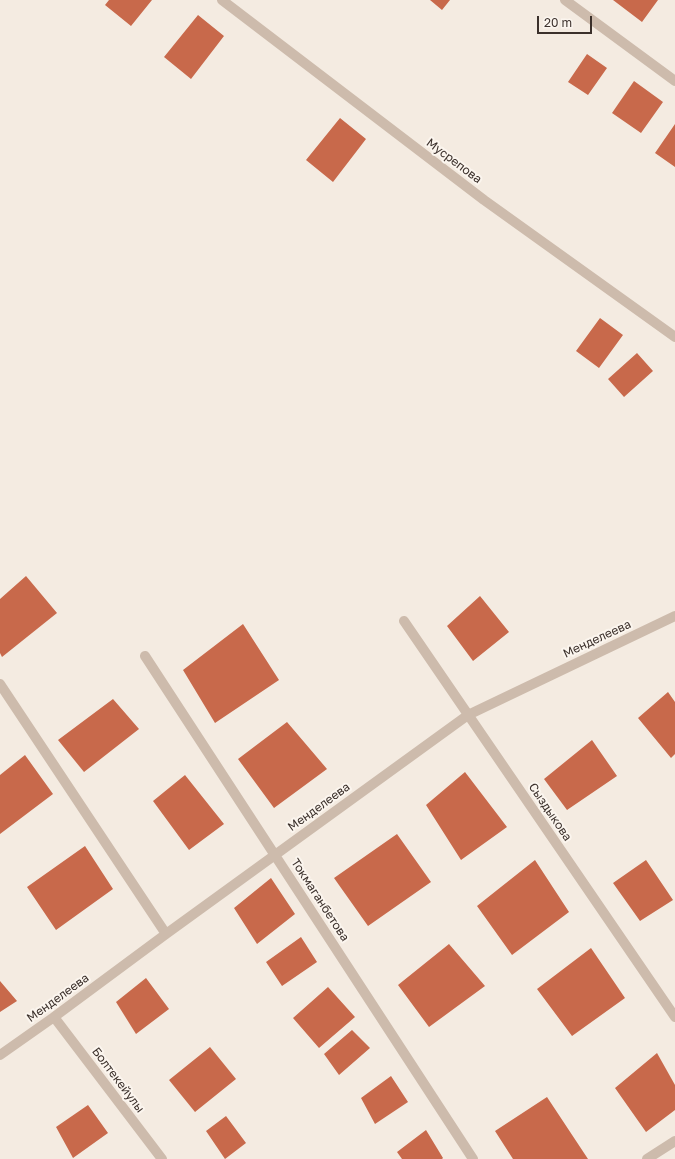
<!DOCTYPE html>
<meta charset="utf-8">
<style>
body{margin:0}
#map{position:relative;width:675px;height:1159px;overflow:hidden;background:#f4ebe1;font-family:"Golos Text",sans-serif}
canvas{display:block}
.scale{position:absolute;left:537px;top:16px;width:55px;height:18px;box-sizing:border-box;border:2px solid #3b302b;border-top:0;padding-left:5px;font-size:12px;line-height:14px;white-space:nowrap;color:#3b302b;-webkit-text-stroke:3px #fbf5ee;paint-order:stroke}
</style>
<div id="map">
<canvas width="675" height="1159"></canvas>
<div class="scale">20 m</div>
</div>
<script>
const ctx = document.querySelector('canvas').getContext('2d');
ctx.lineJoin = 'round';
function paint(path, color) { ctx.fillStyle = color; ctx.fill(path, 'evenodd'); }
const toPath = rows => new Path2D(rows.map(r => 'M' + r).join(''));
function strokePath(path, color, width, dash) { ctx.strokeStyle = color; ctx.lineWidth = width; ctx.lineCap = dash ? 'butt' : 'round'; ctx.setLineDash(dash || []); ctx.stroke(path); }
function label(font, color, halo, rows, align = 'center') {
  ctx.font = font + ' "Golos Text",sans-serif'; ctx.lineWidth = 4; ctx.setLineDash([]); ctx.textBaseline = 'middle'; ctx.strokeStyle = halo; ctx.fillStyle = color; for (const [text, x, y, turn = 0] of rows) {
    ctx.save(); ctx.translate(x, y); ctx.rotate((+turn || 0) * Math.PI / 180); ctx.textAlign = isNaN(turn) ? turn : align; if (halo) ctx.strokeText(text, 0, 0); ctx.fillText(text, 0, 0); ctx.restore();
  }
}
const building = toPath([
 [109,0,152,0,131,26,105,5],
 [430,0,450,0,442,10],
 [613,0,658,0,642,22],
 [198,15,224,36,191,79,164,57],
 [587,54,607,68,588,95,568,82],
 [634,81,663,102,641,133,612,113],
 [340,118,366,139,333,182,306,160],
 [675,124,675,167,655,153],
 [600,318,623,335,599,368,576,351],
 [637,353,653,371,624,397,608,379],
 [26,576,57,613,2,657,0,653,0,599],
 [480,596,509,632,473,661,447,626],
 [243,624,279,680,215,723,183,670],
 [668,692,675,702,675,754,671,758,638,718],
 [113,699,139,729,84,772,58,740],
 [287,722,327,769,274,808,238,759],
 [592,740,617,776,567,810,544,779],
 [25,755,53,794,0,834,0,775],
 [465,772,507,827,461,860,426,805],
 [185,775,224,824,189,850,153,801],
 [397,834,431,882,368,926,334,878],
 [85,846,113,889,56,930,27,887],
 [535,860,569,912,512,955,477,906],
 [646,860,673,900,640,921,613,883],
 [271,878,295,914,257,944,234,908],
 [301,937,317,962,282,986,266,962],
 [449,944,485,986,429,1027,398,985],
 [591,948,625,998,572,1036,537,989],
 [146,978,169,1009,136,1034,116,1002],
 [0,981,17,1001,0,1012],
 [328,987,355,1017,319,1048,293,1018],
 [352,1030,370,1048,339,1075,324,1054],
 [210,1047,236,1079,195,1112,169,1080],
 [657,1053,675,1085,675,1110,646,1132,615,1088],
 [391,1076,408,1102,375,1124,361,1098],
 [547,1097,588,1159,513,1159,495,1131],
 [88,1105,108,1133,73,1158,56,1127],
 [226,1116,246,1143,225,1159,206,1131],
 [426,1130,443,1158,442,1159,402,1159,397,1152]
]);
const minor = toPath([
 [222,0,484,200,675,337],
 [565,0,675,81],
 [404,621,675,1017],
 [145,656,473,1159],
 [0,684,166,934],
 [54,1017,162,1159],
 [0,1055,54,1017,166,934,468,715,675,616],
 [647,1159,675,1141]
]);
const streetNames = [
 ["Мусрепова",454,161,37],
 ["Менделеева",597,639,-25],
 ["Менделеева",319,807,-36],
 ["Сыздыкова",550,812,56],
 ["Токмаганбетова",320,900,57],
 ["Менделеева",58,998,-36],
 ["Болтекейулы",118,1080,53]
];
paint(building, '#c8694b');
strokePath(minor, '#cdbbac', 10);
label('12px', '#3b302b', '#fbf5ee', streetNames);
</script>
